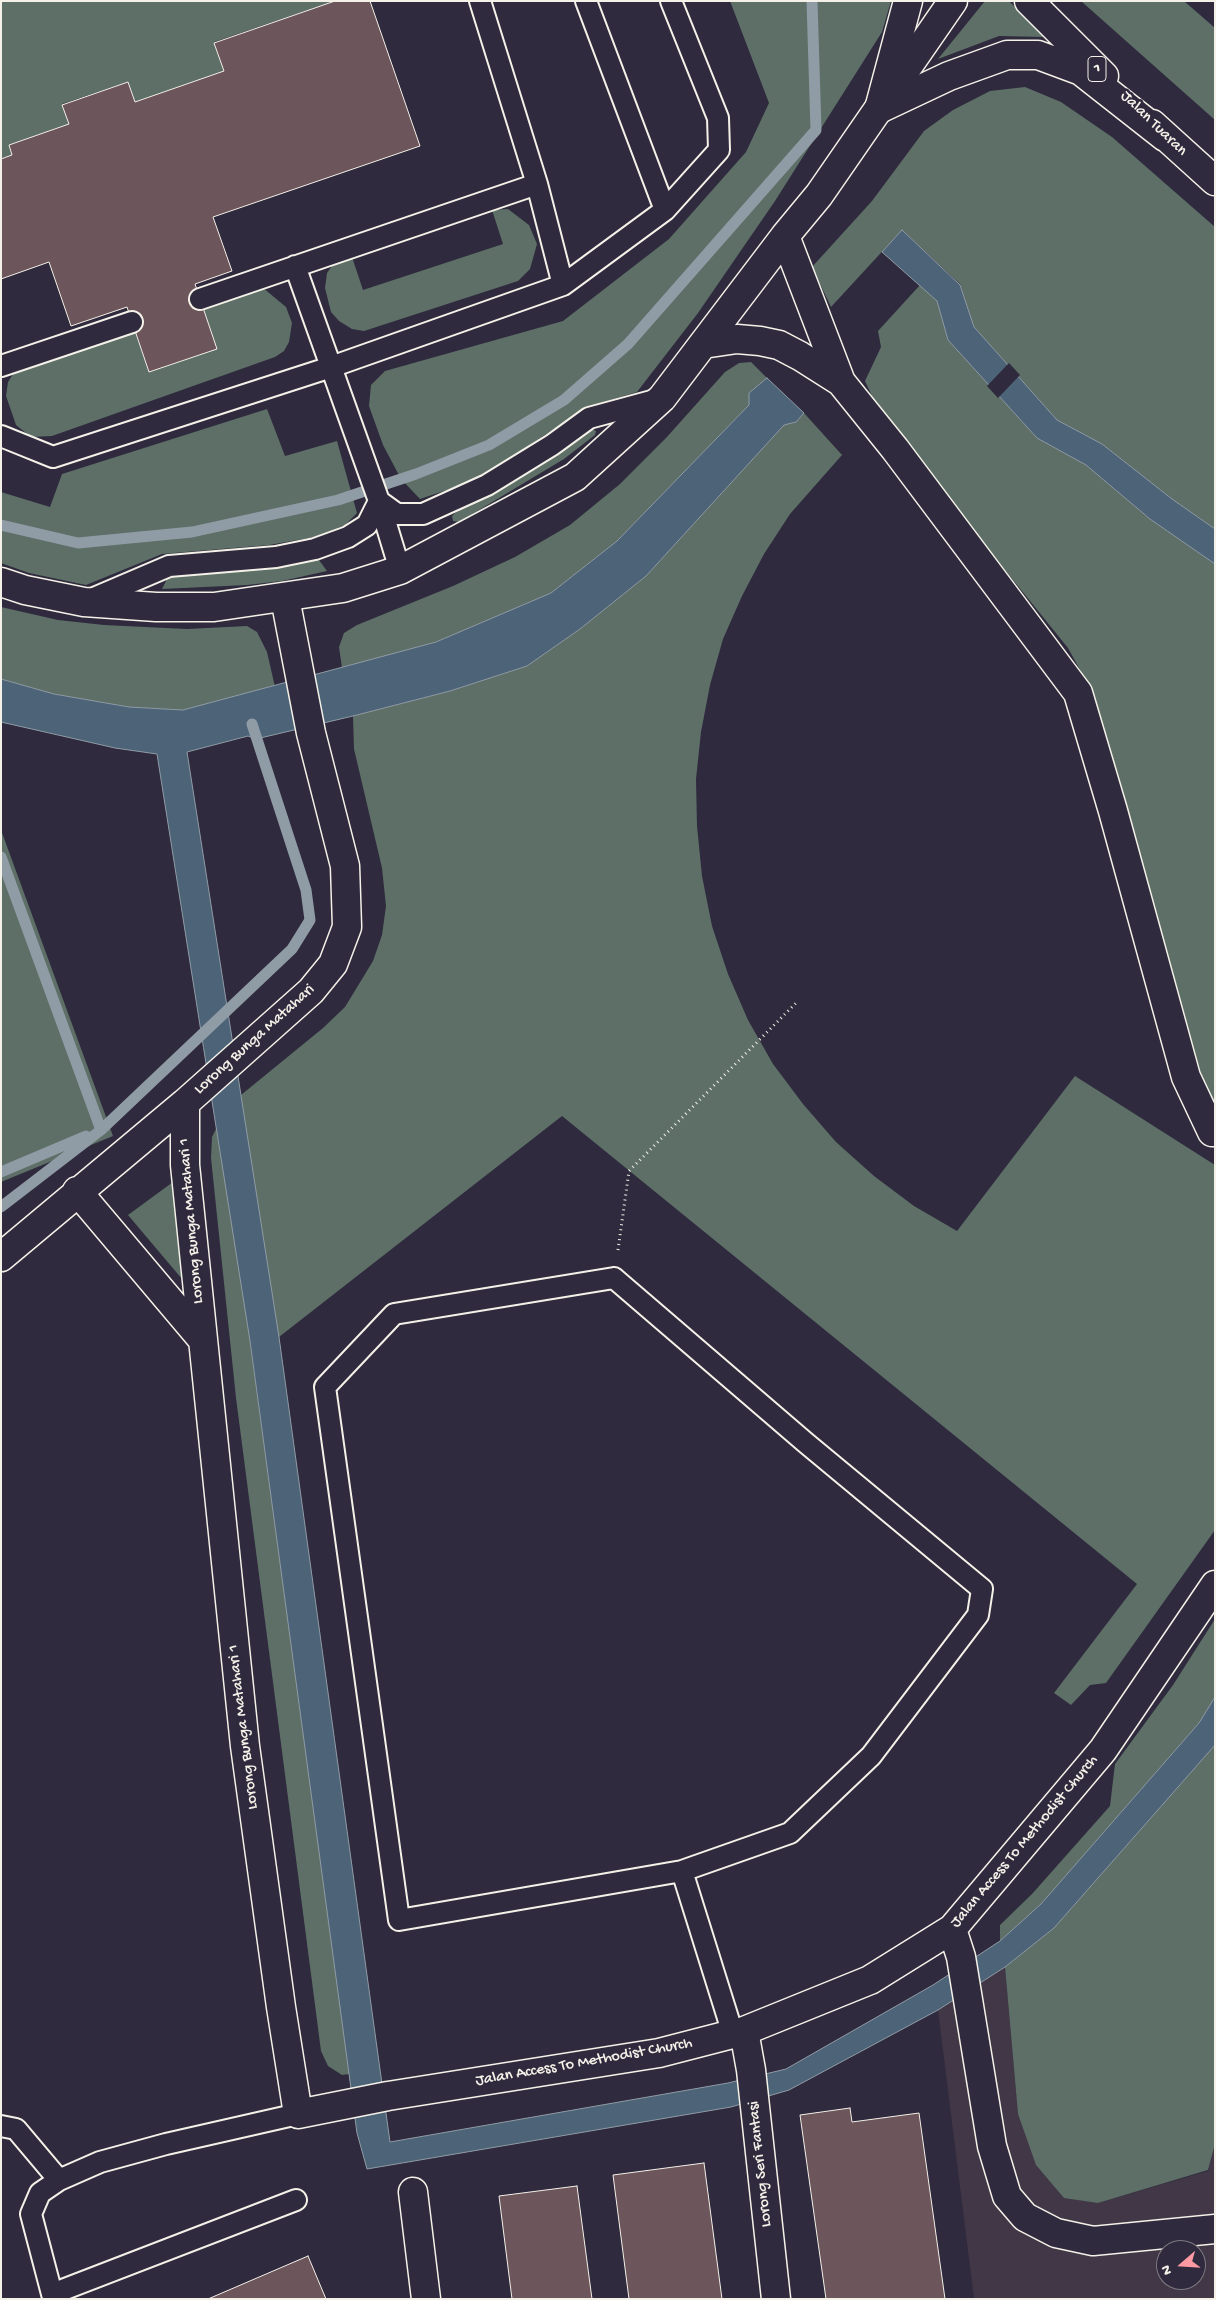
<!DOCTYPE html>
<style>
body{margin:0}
#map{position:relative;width:1216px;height:2300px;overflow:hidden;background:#2f2a3d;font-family:"Gochi Hand",sans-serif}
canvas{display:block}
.frame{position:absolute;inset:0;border:2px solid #f4f1e8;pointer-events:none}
.north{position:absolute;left:1156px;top:2240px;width:50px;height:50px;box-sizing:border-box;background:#2f2a3d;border:1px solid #7e7a81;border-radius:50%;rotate:251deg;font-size:14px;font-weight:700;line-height:20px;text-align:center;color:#f4f1e8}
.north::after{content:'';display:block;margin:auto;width:18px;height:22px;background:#ff9aa2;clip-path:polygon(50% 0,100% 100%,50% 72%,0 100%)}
</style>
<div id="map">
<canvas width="1216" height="2300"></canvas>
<div class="frame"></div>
<div class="north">N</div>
</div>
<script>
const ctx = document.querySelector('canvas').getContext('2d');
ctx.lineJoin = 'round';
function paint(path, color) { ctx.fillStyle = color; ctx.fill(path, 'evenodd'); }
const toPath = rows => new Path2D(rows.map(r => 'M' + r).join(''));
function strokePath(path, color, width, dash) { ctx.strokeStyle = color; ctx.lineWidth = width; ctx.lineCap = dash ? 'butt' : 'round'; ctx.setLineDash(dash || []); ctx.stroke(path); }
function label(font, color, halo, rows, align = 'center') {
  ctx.font = font + ' "Gochi Hand",sans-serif'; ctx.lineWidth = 5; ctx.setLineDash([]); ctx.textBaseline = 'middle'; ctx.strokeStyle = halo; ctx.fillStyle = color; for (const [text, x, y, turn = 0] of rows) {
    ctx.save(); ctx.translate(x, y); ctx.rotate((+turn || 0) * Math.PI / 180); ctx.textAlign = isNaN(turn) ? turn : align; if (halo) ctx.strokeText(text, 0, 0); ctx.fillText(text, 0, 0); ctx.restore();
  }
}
const built = toPath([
 [1005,1967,1018,2114,1098,2203,1208,2171,1215,2144,1215,2299,974,2299,938,2010],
 [1166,2250,1196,2250,1196,2280,1166,2280]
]);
const green = toPath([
 [1,1,335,1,214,42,224,71,135,102,128,82,62,104,69,124,9,145,12,155,1,159],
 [730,1,891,1,882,32,775,201,698,313,637,392,587,407,477,480,420,499,401,479,383,445,369,406,371,385,385,371,563,321,669,239,746,152,769,103],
 [985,1,1009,1,1044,37,999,36,938,59],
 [1081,1,1184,1,1215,28,1215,120],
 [1025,87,1061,102,1112,137,1215,227,1215,529,1172,499,1102,444,1057,420,974,327,960,284,902,230,831,307,812,267,872,201,924,131,953,110,990,91],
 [508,209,529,225,537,244,530,269,518,281,364,331,352,329,339,321,331,312,325,288,327,273,334,263,352,257,363,290,503,244,492,210],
 [920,285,937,301,948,340,1037,438,1086,465,1150,519,1215,564,1215,1113,1197,1072,1090,688,1068,648,882,418,865,381,881,347,878,331],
 [262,287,286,307,292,323,289,342,284,351,275,357,52,436,31,437,16,425,6,396,8,382,15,371,135,331,149,372,216,349,202,306],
 [751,362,767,378,749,393,749,405,617,541,551,593,436,642,342,668,339,647,344,633,357,625,453,586,515,557,570,525,620,484,666,438,725,372,739,363],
 [267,409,285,456,337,441,357,513,345,525,315,537,269,545,162,554,86,585,29,573,1,563,1,492,50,507,62,474],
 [804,413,842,455,790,514,764,554,742,596,723,639,710,685,701,732,696,779,697,826,702,876,712,926,728,974,748,1020,773,1064,803,1104,836,1142,874,1176,914,1206,957,1231,1075,1076,1215,1165,1215,1530,1106,1683,1090,1685,1071,1705,1054,1693,1137,1584,562,1116,279,1337,250,1342,350,2074,342,2075,328,2066,321,2051,236,1398,211,1158,212,1137,222,1117,241,1095,323,1028,345,1007,373,961,382,935,386,906,382,868,354,749,353,716,450,691,527,666,580,629,646,576,784,425,796,422],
 [590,428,596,431,595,435,564,459,459,522,453,521,452,516,455,513,535,468],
 [316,556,327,571,282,581,247,585,162,589,169,575],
 [1,607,58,620,104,625,187,629,247,626,257,632,267,652,275,687,183,710,129,707,54,694,1,679],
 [1,830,113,1136,1,1182],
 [173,1182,182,1279,128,1215],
 [1215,1619,1215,1697,1199,1723,1041,1904,1000,1941,1000,1925,1032,1894,1110,1806,1115,1764,1173,1685],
 [1215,1745,1215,2144,1208,2170,1098,2203,1064,2198,1036,2165,1018,2114,1005,1967,1054,1928]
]);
const water = toPath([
 [902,230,960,285,974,327,1057,420,1102,444,1172,499,1215,529,1215,564,1150,519,1086,465,1037,438,948,340,937,301,882,252,902,230],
 [767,378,804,413,796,422,784,425,646,576,580,629,527,666,450,691,353,716,256,739,248,736,187,752,279,1337,390,2142,728,2083,786,2069,933,1985,1000,1941,1041,1904,1199,1723,1215,1697,1215,1745,1054,1928,1005,1967,938,2010,789,2090,731,2107,367,2169,357,2133,250,1341,157,754,115,748,1,722,1,679,54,694,129,707,183,710,436,642,551,593,617,541,749,405,749,393,767,378]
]);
const pier = toPath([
 [1009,363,1020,375,998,398,987,386]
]);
const stream = toPath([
 [1,525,78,543,192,532,338,500,416,474,489,445,564,400,628,344,816,130,812,1],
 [1,857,101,1130],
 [1,1172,86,1136],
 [1,1207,101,1130,292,949,310,920,306,890,252,724]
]);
const building = toPath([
 [335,1,370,1,420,146,213,217,232,271,195,284,217,349,149,372,127,307,71,326,49,262,1,279,1,159,12,155,9,145,69,124,62,105,128,82,135,102,224,71,214,43,335,1],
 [850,2108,852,2122,919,2113,945,2299,826,2299,800,2115,850,2108],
 [704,2163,722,2299,629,2299,613,2175,704,2163],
 [577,2186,592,2299,512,2299,499,2196,577,2186],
 [308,2256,326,2299,208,2299,308,2256]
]);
const path = toPath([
 [618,1250,629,1171,798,1001]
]);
const service = toPath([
 [586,1,665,210],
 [537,184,563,285],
 [295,266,379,501,400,570],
 [200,299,537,184,480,1],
 [1,366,132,322],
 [1,436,53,457,331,367,563,285,665,210,719,150,718,118,671,1],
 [379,501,397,514,423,514,487,485,552,445,589,418,659,399],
 [87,601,169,566,276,557,315,549,348,537,367,525,379,501],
 [614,1278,806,1443,982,1589,978,1615,871,1756,790,1833,682,1871,399,1920,325,1387,394,1314,614,1278],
 [682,1871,733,2034],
 [1,2126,16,2129,59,2180],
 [296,2200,52,2294,31,2214,40,2193,59,2180,100,2162,166,2144,298,2114]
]);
const minor = toPath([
 [785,236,841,382],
 [703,344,737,339,760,341,779,345,800,356,841,382,895,449,1078,693,1113,811,1186,1077,1212,1132],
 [1,582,25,590,84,602,156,607,214,607,343,588,400,570,575,477,662,398,785,236,819,195,953,1],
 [185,1103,185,1165,245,1746,281,2007,298,2114,388,2096,659,2053,744,2031,870,1980,952,1929,1103,1750,1215,1585],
 [77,1191,202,1339],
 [1,1257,185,1103,311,991,333,964,347,927,345,866,311,733,285,598],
 [952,1929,961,1957,992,2146,1007,2196,1025,2217,1056,2233,1093,2241,1215,2229],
 [744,2031,751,2070,776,2299],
 [413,2192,426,2299]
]);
const primary = toPath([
 [1029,1,1104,76],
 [879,109,949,76,1007,55,1038,55,1081,71,1165,137],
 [879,109,908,1],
 [1152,124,1215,181]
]);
const shields = [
 [1097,69,18]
];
const shieldNames = [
 ["1",1097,69]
];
const streetNames = [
 ["Jalan Tuaran",1153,124,44],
 ["Lorong Bunga Matahari",255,1040,-42],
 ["Lorong Bunga Matahari 1",192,1221,-95],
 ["Lorong Bunga Matahari 1",244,1727,-97],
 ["Jalan Access To Methodist Church",1025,1842,-50],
 ["Jalan Access To Methodist Church",584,2063,-10],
 ["Lorong Seri Fantasi",761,2164,-96]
];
paint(built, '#413746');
paint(green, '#5d6f67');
paint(water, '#4d6378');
strokePath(water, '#909ca5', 1);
paint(pier, '#2f2a3d');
strokePath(stream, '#909ca5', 11);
paint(building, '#6c555b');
strokePath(building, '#f4f1e8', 1);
strokePath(service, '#f4f1e8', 24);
strokePath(minor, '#f4f1e8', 31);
strokePath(primary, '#f4f1e8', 31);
strokePath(path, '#f4f1e8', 3, [1, 4]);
strokePath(service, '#2f2a3d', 20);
strokePath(minor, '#2f2a3d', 28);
strokePath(primary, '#2f2a3d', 28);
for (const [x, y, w] of shields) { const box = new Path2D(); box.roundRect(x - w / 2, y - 12.5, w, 25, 4); ctx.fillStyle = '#2f2a3d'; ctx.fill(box); strokePath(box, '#f4f1e8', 1); }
label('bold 15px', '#f4f1e8', null, shieldNames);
label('16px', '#f4f1e8', '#2f2a3d', streetNames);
</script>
